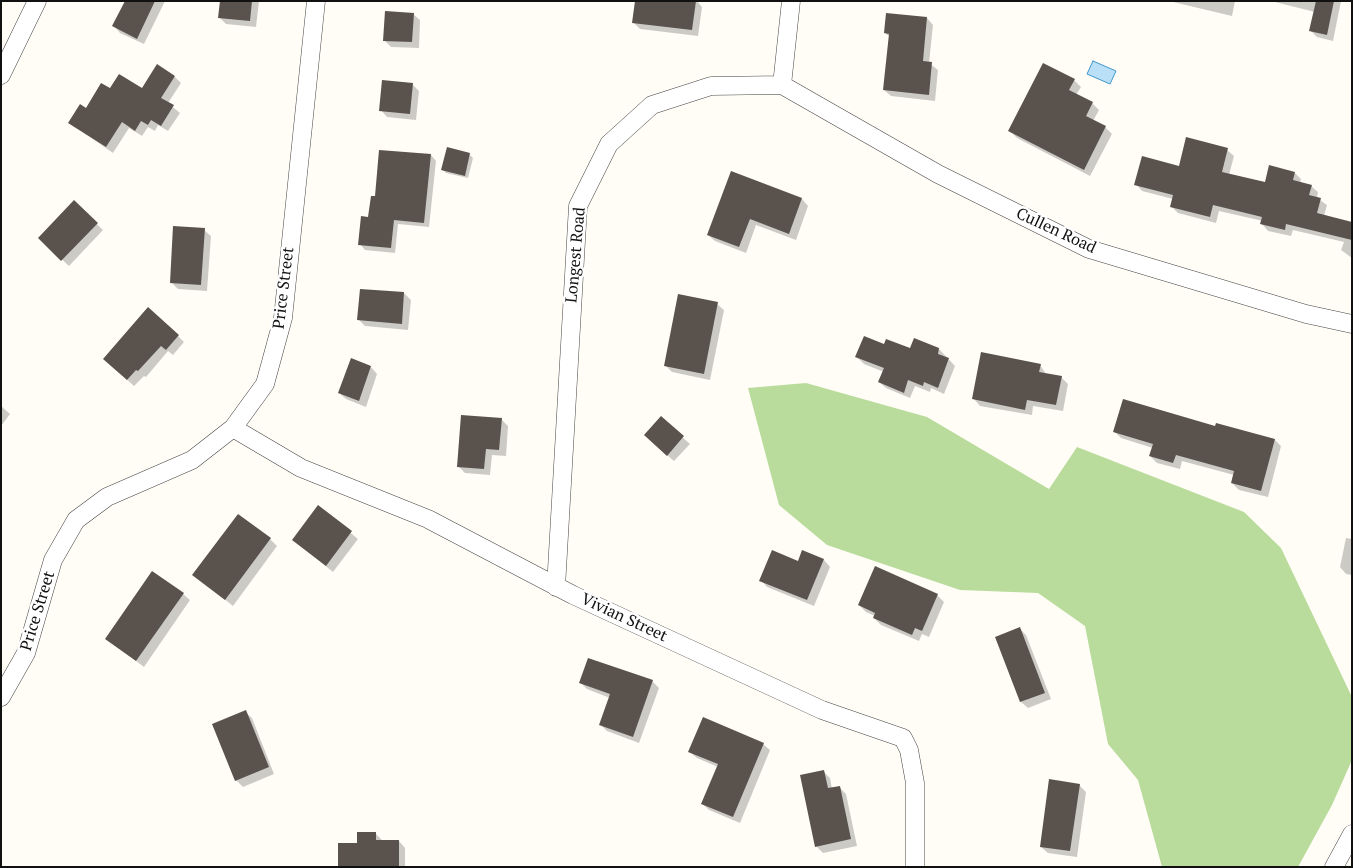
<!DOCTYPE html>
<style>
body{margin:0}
#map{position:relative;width:1353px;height:868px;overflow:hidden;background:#fffdf5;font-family:"PT Serif",serif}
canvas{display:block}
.frame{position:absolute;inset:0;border:2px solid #111;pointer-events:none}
</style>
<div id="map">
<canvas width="1353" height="868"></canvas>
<div class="frame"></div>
</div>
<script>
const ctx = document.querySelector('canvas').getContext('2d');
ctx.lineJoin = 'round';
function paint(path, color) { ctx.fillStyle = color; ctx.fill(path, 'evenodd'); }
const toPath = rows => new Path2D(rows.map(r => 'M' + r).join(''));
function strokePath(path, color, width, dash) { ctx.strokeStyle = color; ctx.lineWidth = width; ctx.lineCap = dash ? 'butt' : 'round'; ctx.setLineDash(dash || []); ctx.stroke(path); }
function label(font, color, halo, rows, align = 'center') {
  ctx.font = font + ' "PT Serif",serif'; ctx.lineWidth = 5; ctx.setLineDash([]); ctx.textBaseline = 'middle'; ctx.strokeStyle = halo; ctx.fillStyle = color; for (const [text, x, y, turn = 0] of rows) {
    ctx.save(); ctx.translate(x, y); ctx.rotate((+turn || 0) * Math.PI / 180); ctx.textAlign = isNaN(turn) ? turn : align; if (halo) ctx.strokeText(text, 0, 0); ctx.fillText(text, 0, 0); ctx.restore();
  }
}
const forest = toPath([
 [806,383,927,417,1049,489,1077,447,1244,512,1281,548,1352,697,1352,760,1332,805,1298,867,1162,867,1138,780,1108,744,1085,626,1038,593,960,590,827,545,779,505,748,388]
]);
const water = toPath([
 [1093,61,1116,71,1110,84,1087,74,1093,61]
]);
const shadow = toPath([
 [126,1,165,1,144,44,120,33,114,26],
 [221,1,259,1,256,27,226,24,219,17],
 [636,1,697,1,702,7,698,36,640,29,633,22],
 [1169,1,1235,1,1232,16],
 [1271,1,1341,1,1333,41,1317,37,1311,31,1315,12],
 [413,14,420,20,419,48,391,47,384,40],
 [927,18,933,25,929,63,938,70,935,101,891,96,884,90,890,37,885,33],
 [175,77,181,83,168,103,180,113,168,131,158,125,155,131,148,127,142,136,129,128,113,153,70,123,111,90,142,89],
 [1074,80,1081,87,1076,95,1092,103,1099,110,1093,121,1105,127,1112,134,1090,176,1017,138,1010,131],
 [412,84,419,91,416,120,387,117,381,110],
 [448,149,470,155,473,158,468,178,446,173,443,170],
 [1227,150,1234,156,1229,175,1266,183,1295,173,1301,179,1300,183,1311,186,1318,192,1317,198,1327,205,1324,216,1352,223,1352,258,1341,250,1344,242,1293,230,1291,236,1268,231,1262,224,1263,221,1219,211,1216,223,1178,213,1171,206,1173,199,1142,191,1136,184],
 [431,155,436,161,429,227,398,224,395,253,365,250,360,244,376,197],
 [731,173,802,199,808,206,796,240,756,225,746,253,715,241,708,235],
 [74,202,103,230,69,266,39,238],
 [204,230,211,236,207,291,178,289,171,282],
 [404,293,411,300,408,330,365,326,359,320],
 [717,304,724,310,710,380,672,372,666,366],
 [178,336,184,342,173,355,168,351,146,377,144,376,134,386,111,365],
 [884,346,910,350,939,349,955,366,944,394,931,388,930,392,915,386,910,398,886,388,879,382,884,372,864,364,857,357],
 [1040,365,1046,374,1061,377,1068,384,1063,411,1033,406,1032,415,980,406,974,399],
 [371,367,377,374,366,407,346,399,339,393],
 [1,406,10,414,1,426],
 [661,418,690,444,674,461,652,442],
 [501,419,508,426,506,456,492,455,490,475,465,473,458,466],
 [1115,432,1275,440,1281,446,1268,497,1239,490,1232,483,1234,475,1182,461,1180,469,1157,463,1150,456,1153,448,1121,438],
 [319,507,358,539,333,572,293,540],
 [1346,538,1352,539,1352,575,1346,574,1340,567],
 [270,539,277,546,233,606,194,575],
 [824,560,830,567,814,606,767,587,761,580,799,562],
 [183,594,190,600,144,667,106,638],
 [937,595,944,602,929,637,922,634,919,641,881,625,874,618,875,616,866,612,859,605],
 [1020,629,1026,635,1051,699,1028,708,1021,702,996,638],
 [652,681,659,688,639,743,607,731,601,725,610,698,587,689,581,683],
 [245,712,252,718,274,774,243,787,236,780],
 [763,744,770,750,740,823,709,810,702,803,718,767,697,758,690,752],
 [823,771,830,778,832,789,839,787,846,794,857,846,823,853,816,846],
 [1079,785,1086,792,1077,857,1048,853,1041,847],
 [375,833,382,840,399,841,405,848,405,867,339,867,358,844]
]);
const building = toPath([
 [125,1,155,1,137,39,112,26],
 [220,1,252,1,250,21,218,18],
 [635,1,696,1,692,30,632,23],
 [1316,1,1334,1,1327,35,1309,31],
 [385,11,414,13,412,42,383,41],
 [886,13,927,17,923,61,932,62,929,95,883,90,889,34,884,33],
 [1043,63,1075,79,1069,90,1093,102,1086,116,1106,126,1084,170,1008,131],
 [157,64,175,76,161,98,174,105,161,126,151,120,148,125,141,121,135,131,122,122,106,147,68,123,80,104,86,108,101,83,110,88,119,74,142,88],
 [382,80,413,83,410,114,379,111],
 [1186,137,1228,148,1222,172,1265,182,1269,165,1295,172,1293,180,1312,185,1309,195,1321,198,1317,213,1352,222,1352,240,1286,224,1285,230,1260,224,1262,217,1213,205,1210,217,1170,207,1173,195,1134,185,1142,156,1179,166],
 [447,147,470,153,465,176,441,170],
 [379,150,431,154,424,223,394,220,391,248,358,245,361,216,368,217,371,196,375,196],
 [731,171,802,198,789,234,750,219,739,247,707,235],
 [74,200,98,223,61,261,38,238],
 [173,226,205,228,201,285,170,283],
 [360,289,404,292,402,324,357,320],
 [678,294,718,302,704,374,664,366],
 [148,307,179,335,166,350,161,346,138,371,136,370,127,380,103,359],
 [864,336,884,344,886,339,910,348,914,338,939,348,938,354,949,358,938,388,924,382,923,386,908,380,904,393,878,382,884,368,855,357],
 [981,352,1041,364,1039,372,1062,376,1056,405,1027,400,1025,410,972,399],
 [351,358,371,366,359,401,338,393],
 [1123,399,1215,426,1216,423,1275,439,1261,491,1231,483,1234,471,1176,455,1173,463,1149,456,1153,444,1113,432],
 [461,415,502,418,499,450,486,449,484,469,457,467],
 [661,416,684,436,667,456,644,435],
 [318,505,352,531,326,566,292,540],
 [238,514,271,538,225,600,192,575],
 [772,550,798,561,802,550,824,559,807,600,759,581],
 [875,566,938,594,922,631,915,628,912,635,873,618,875,613,858,605],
 [152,571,184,593,136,661,105,639],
 [1020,627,1045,693,1020,702,995,637],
 [588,658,653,680,633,737,599,725,610,694,579,683],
 [246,710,269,767,235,781,212,724],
 [703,717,764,743,733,817,701,804,718,764,688,752],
 [824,770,828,788,840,786,851,839,815,847,800,775],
 [1049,779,1080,784,1070,851,1040,847],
 [357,832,376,832,376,840,399,840,399,867,338,867,338,843,357,843]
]);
const street = toPath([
 [1,75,37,1],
 [782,85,938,174,1089,249,1306,314,1352,324],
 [782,85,791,1],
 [233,428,301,468,428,519,573,595,822,710,903,738,909,750,915,783,915,867],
 [556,587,578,206,609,144,652,105,711,86,782,85],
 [1,697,26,653,53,560,76,520,107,497,192,460,233,428,265,384,283,318,316,1],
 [1334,867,1352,834]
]);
const streetNames = [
 ["Cullen Road",1056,231,25],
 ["Longest Road",576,255,-85],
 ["Price Street",284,288,-83],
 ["Price Street",38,611,-73],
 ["Vivian Street",624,618,25]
];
paint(forest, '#b9dc9c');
paint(water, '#b9e0f7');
strokePath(water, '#3f96cf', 1);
paint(shadow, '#0003');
paint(building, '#5a524d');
strokePath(street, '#444', 19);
strokePath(street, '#fff', 18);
label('16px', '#111', '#fff', streetNames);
</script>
